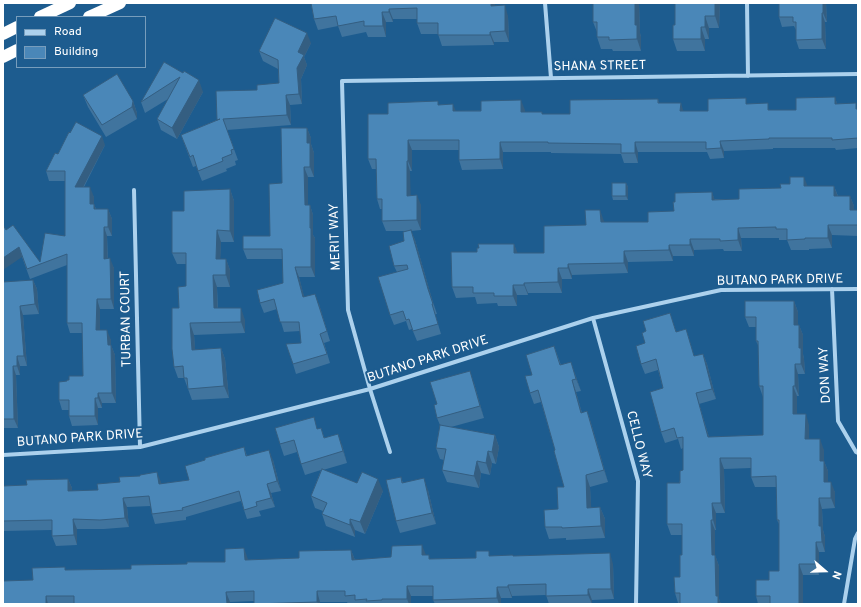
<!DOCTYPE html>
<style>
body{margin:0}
#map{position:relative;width:861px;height:607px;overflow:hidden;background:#1d5c8f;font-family:Overpass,sans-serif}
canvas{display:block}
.frame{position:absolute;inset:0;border:4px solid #fff;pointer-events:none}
.legend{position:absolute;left:16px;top:16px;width:130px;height:52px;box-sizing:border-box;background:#1d5c8f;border:1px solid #779dbc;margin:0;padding:5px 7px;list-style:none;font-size:12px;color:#fff}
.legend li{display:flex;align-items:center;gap:8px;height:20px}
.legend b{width:20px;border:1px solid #779dbc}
.north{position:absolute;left:805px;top:551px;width:40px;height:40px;-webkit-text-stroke:3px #1d5c8f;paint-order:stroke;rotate:110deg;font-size:11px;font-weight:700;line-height:16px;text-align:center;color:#fff}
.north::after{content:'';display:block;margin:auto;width:14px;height:18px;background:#fff;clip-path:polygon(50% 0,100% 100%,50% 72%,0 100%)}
</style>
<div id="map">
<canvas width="861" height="607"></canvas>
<div class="frame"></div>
<ul class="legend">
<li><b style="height:5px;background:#acd1ed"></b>Road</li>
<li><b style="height:11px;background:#4a87b8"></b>Building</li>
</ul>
<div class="north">N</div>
</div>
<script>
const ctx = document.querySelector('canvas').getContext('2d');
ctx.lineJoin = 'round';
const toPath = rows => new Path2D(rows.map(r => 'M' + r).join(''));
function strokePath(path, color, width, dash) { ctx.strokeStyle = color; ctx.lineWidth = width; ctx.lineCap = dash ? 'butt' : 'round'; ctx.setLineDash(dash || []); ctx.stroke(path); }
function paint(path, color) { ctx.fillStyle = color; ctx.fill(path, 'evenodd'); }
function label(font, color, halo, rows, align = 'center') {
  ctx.font = font + ' Overpass,sans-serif'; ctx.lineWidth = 4; ctx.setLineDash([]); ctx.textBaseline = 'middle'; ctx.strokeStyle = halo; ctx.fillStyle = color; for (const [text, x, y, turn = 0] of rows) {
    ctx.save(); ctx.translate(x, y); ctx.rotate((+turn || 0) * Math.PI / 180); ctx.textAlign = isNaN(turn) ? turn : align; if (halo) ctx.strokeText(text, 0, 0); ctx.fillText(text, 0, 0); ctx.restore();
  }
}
const street = toPath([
 [545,3,551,78],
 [747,3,748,76],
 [134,190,140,447],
 [832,289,838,421,856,452,858,453],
 [593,318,638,481,636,604],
 [390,452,370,389,348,310,342,81,858,74],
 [3,455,140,447,370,389,593,318,721,290,858,289],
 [844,604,855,539,858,533]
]);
const highway = toPath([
 [40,17,70,3],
 [89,17,120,3],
 [3,34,17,27],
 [3,57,17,50]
]);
const wall = toPath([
 [311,3,495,6,508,16,509,42,494,42,494,45,442,46,438,34,421,34,417,23,417,19,393,19,393,22,386,22,386,37,368,37,366,32,342,37,338,26,318,30,314,19],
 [593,3,643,3,639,3,640,33,641,37,641,51,613,51,612,49,601,49,597,37,597,32,593,22],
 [675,3,720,3,719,28,709,28,709,39,705,39,705,51,677,51,673,39,675,25],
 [779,3,826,3,827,22,825,22,826,49,799,49,796,40,796,30,794,26,782,27,779,17],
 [311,43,304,57,307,65,301,79,302,104,290,105,291,125,227,130,238,160,235,161,236,165,226,169,227,171,202,181,196,166,193,167,181,135,217,120,257,90,279,83,278,69,263,61,259,51],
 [183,73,203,92,177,139,161,130,157,119,168,99,145,113,141,102],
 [83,95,133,101,137,113,137,119,106,137,88,107],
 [835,97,837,104,858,109,858,148,836,150,835,148,773,148,773,149,724,151,724,158,710,159,707,152,638,152,638,163,624,163,621,154,551,153,551,152,503,152,503,169,462,170,459,160,459,150,412,150,412,171,410,171,410,196,421,205,421,230,411,231,415,240,432,299,437,314,435,314,441,334,417,341,412,329,409,330,406,321,394,325,390,315,397,272,394,266,408,231,386,231,382,221,382,209,380,209,377,199,376,169,372,169,368,159,388,114,439,105,456,111,525,110,525,112,542,114,570,114,658,99,659,103,683,111,708,111,749,104,770,110,796,110],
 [307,128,311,138,311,144,314,153,314,177,308,177,308,205,310,205,313,215,313,235,315,238,315,277,299,277,304,297,319,304,330,341,324,343,330,363,296,374,293,364,301,343,300,331,284,332,277,309,264,313,260,303,283,283,283,259,247,259,243,249,270,236,282,183],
 [105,145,84,187,94,197,94,204,96,209,108,209,112,219,112,236,107,236,108,259,114,268,114,309,100,309,100,330,111,340,111,345,115,355,116,403,102,403,102,408,98,408,98,425,72,426,69,416,69,410,62,410,59,400,67,381,69,380,83,376,82,333,70,333,67,323,67,265,30,279,22,257,6,230,40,262,65,236,65,181,49,181,46,171],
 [626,183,628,187,628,200,613,200,612,196],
 [807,186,834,186,838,196,850,196,854,206,854,210,858,210,858,237,858,236,832,235,832,248,809,249,809,250,791,250,787,240,779,240,779,238,741,238,742,251,724,251,723,249,694,250,694,256,673,256,673,261,628,262,628,273,572,275,572,279,562,279,562,293,528,293,528,295,517,295,517,306,498,306,497,303,477,304,475,297,456,298,452,287,477,252,514,244,517,253,544,253,586,225,604,221,604,222,648,222,674,211,675,202,712,192,714,199,739,199,781,188],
 [230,189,234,201,234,242,221,242,220,259,226,259,230,270,230,287,217,287,218,308,245,320,245,333,194,335,195,350,221,348,225,359,229,398,192,400,184,378,178,378,174,367,179,308,186,286,186,264,177,264,172,253,184,211],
 [33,280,37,289,39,314,23,315,27,366,20,366,20,375,16,375,18,428,3,428,3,282],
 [794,301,798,312,798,325,799,325,803,335,803,354,804,359,805,374,798,374,799,396,797,396,797,414,809,425,809,439,824,450,824,461,828,471,828,482,835,492,835,508,822,509,823,530,825,537,825,552,819,552,819,575,803,575,803,604,758,604,756,596,769,580,779,571,779,524,777,520,777,487,755,487,751,477,751,468,724,469,725,513,716,513,716,530,715,530,715,555,719,566,719,599,721,604,680,604,680,603,678,603,675,593,680,577,682,555,682,535,671,535,667,524,683,470,683,448,681,449,678,439,665,443,661,432,663,388,658,370,645,374,641,364,645,343,646,331,670,313,676,332,686,329,694,356,703,354,707,364,716,399,699,404,709,437,763,435,763,396,763,397,759,386,759,347,756,341,756,327,749,327,745,317],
 [554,346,561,365,575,374,581,391,576,392,582,413,587,411,591,423,608,482,590,487,591,508,600,507,605,519,605,538,566,540,566,538,549,539,545,527,558,509,564,487,555,450,541,402,534,404,530,393,532,375],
 [474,383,484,418,451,427,495,435,499,447,496,464,492,463,490,475,481,473,479,488,447,482,442,470,444,460,440,459,436,448,440,425,437,418,437,404],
 [321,428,324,437,342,445,347,463,323,470,357,483,383,491,365,534,355,530,355,537,326,526,322,514,323,511,315,508,311,496,321,470,305,475,297,452,284,456,280,444],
 [244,447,247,456,273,460,281,491,271,493,275,507,259,511,261,516,247,519,241,501,186,517,186,520,155,524,152,514,151,506,127,507,129,527,104,529,77,529,77,545,56,546,52,536,52,530,3,531,3,486,27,485,68,479,72,488,72,491,98,490,161,482,161,484,189,480,205,460],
 [401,477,403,483,428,490,436,524,400,533,396,521],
 [351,550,355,560,426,555,430,559,476,558,490,556,514,556,613,564,614,599,592,600,592,604,549,604,546,595,512,596,512,598,501,598,501,604,435,604,433,600,433,596,411,596,411,604,348,604,347,602,320,602,320,604,254,604,254,601,230,602,230,604,3,604,33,580,66,570,131,569,225,562,248,559,248,560,299,558]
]);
const shadedWall = toPath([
 [491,3,495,3,495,16,491,6],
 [635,3,639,3,640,33,641,37,641,51,637,39,635,25],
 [715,3,720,3,719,28,715,16],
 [823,3,826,3,827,22,823,13],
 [505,5,508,16,509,42,505,31],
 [389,9,393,19,393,22,389,12],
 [382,12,386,22,386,37,383,26],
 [822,13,825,22,826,49,822,39],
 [705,16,709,28,709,39,705,27],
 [701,27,705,39,705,51,701,39],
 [490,32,494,42,494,45,490,35],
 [307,33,311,43,304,57,307,65,301,79,302,104,299,94,297,68,298,52],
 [199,80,203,92,177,139,172,128],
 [286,95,290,105,291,125,287,115],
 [835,97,838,107,835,104],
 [521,100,525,110,525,122,521,112],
 [133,101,137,113,137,119,132,107],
 [681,103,684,113,680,111],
 [453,104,457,114,453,111],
 [307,128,311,138,311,144,314,153,314,177,310,167,307,143],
 [102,136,105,145,78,197,75,187],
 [408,140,412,150,412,171,408,161],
 [720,141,724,151,724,158,721,148],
 [500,142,503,152,503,169,500,159],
 [635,142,638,152,638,163,635,153],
 [407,161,410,171,411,206,407,196],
 [304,167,308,177,308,215,305,205],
 [804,177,808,187,804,186],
 [626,183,628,187,628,200,626,196],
 [834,186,838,197,834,196],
 [90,187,94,197,94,204,97,213,90,204],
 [230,189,234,201,234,242,230,231],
 [712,192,716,203,712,200],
 [417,195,421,205,421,230,417,220],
 [850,196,854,206,854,220,850,210],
 [310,205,313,215,313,235,315,238,315,277,311,267],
 [108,209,112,219,112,236,108,227],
 [600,210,604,221,605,233,601,222],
 [828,225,832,235,832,248,828,238],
 [104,227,107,236,108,268,104,259],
 [738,228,741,238,742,251,738,240],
 [217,230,221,242,220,270,216,259],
 [411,230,415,240,432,299,437,314,428,289],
 [690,239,694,250,694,256,690,245],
 [514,244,518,254,514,253],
 [669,245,673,256,673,261,669,250],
 [19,247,22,257,3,270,3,258],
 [624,251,628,262,628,273,624,263],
 [110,258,114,268,114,309,111,299],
 [226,259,230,270,230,287,226,275],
 [568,264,572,275,572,279,568,268],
 [295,267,299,277,307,307,303,297],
 [558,268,562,279,562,293,558,282],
 [213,275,217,287,218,320,214,308],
 [33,280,37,289,39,314,35,304],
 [524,283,528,293,528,295,524,285],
 [513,285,517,295,517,306,513,296],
 [315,294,319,304,330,341,327,331],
 [97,299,100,309,100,340,96,330],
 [794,301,798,312,798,335,794,325],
 [20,306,23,315,27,366,24,356],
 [241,308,245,320,245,333,241,322],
 [190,323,194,335,196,361,192,350],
 [799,325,803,335,803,354,804,359,805,374,801,364,799,348],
 [107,330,111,340,111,355,108,345],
 [111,345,115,355,116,403,112,393],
 [221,348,225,359,229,398,224,386],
 [703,354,707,364,716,399,712,389],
 [17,356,20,366,20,375,17,366],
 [571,362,575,374,581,391,576,379],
 [795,364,798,374,799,396,795,386],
 [13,366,16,375,18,428,14,419],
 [470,371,474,383,484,418,480,406],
 [572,380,576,392,585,425,581,413],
 [793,386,797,396,797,424,793,414],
 [98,393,102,403,102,408,98,398],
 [696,393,699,404,712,447,708,437],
 [95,398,98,408,98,425,95,416],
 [587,411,591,423,608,482,604,470],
 [806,414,809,425,809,450,805,439],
 [338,434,342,445,347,463,343,451],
 [495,435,499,447,496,464,492,452],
 [820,439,824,450,824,471,820,461],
 [269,450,273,460,281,491,277,481],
 [488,451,492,463,490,475,486,463],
 [720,458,724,469,725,513,721,503],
 [477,461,481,473,479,488,474,476],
 [824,461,828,471,828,492,824,482],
 [157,472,161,482,162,494,159,484],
 [586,475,590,487,592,520,587,508],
 [424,478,428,490,436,524,432,513],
 [68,479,72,488,72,501,68,491],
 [378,479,383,491,365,534,360,522],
 [831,482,835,492,835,508,831,498],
 [267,484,271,493,275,507,271,498],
 [123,498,127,507,129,527,125,518],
 [819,498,822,509,823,530,825,537,825,552,822,542,819,526],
 [712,503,716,513,716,530,713,520],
 [600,507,605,519,605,538,601,526],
 [73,519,77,529,77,545,74,535],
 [350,519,355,530,355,537,350,525],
 [711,520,715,530,715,558,715,555,719,566,719,599,721,604,718,604,716,596,712,555],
 [816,542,819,552,819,575,816,564],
 [422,545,426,555,422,555],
 [244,548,248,559,248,571,245,560],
 [351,550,355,560,352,560],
 [610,553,613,564,614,599,611,589],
 [799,564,803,575,803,604,799,604],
 [508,585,512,596,512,598,508,587],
 [407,586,411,596,411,604,409,604,407,599],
 [497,587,501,598,501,604,499,604,497,598],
 [588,589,592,600,592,604,588,595],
 [317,591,320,602,320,604,318,604,317,602],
 [226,592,230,602,230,604,227,604],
 [46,596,48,604,46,604]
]);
const building = toPath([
 [311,3,491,3,491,6,505,5,505,31,490,32,490,35,438,35,438,23,417,23,417,8,389,9,389,12,382,12,383,26,364,26,364,21,338,26,336,16,314,19,311,3],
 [593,3,635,3,635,25,637,25,637,39,609,40,609,37,597,37,597,22,593,22,593,3],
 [675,3,715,3,715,16,705,16,705,27,701,27,701,39,673,39,673,25,675,25,675,3],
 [779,3,823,3,823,13,822,13,822,39,796,40,796,22,793,22,793,17,779,17,779,3],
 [275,18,307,33,298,52,304,55,297,68,299,94,286,95,287,115,223,119,234,149,231,150,232,154,222,158,223,161,198,171,193,155,190,157,181,135,220,119,217,120,216,91,257,90,257,85,279,83,278,60,259,51,275,18],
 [164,62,183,73,184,71,199,80,172,128,157,119,180,77,141,102,164,62],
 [117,74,133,101,132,107,102,125,83,95,117,74],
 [835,97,835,104,856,103,856,109,858,109,858,138,832,140,832,138,769,138,769,139,720,141,721,148,706,149,706,142,635,142,635,153,621,153,621,144,548,143,548,142,500,142,500,159,459,160,459,140,408,140,408,161,407,161,407,196,417,195,417,220,382,221,382,199,377,199,376,159,368,159,368,114,388,114,388,103,438,101,438,105,453,104,453,111,481,111,481,101,521,100,521,112,542,112,542,114,570,114,570,100,658,99,658,103,681,103,680,111,708,111,708,99,746,98,746,104,768,103,768,110,796,110,796,98,835,97],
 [76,122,102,136,75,187,90,187,90,204,94,204,94,209,108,209,108,227,104,227,104,259,110,258,111,299,97,299,96,330,107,330,108,345,111,345,112,393,98,393,98,398,95,398,95,416,69,416,69,400,59,400,59,382,67,381,67,380,69,380,69,376,83,376,82,323,67,323,67,254,27,269,19,247,3,258,3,225,6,230,13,225,40,262,45,233,65,236,65,171,46,171,55,153,58,154,69,132,70,133,76,122],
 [281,128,307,128,307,143,310,143,310,167,304,167,305,205,310,205,310,228,311,228,311,267,295,267,303,297,315,294,327,331,320,334,327,354,293,364,286,344,301,343,299,322,280,322,274,299,260,303,257,290,283,283,282,249,243,249,243,236,270,236,269,184,282,183,281,128],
 [790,177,804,177,804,186,834,186,834,196,850,196,850,210,858,210,858,235,858,225,828,225,828,238,805,238,805,239,787,240,787,229,776,229,776,227,738,228,738,240,720,241,720,239,690,239,690,245,669,245,669,250,624,251,624,263,568,264,568,268,558,268,558,282,524,283,524,285,513,285,513,296,494,296,494,293,473,293,473,287,452,287,451,252,477,252,477,248,479,248,478,244,514,244,514,253,544,253,544,226,586,225,585,210,600,210,601,222,648,222,648,212,674,211,673,202,675,202,675,193,712,192,712,200,739,199,739,189,781,188,780,184,790,184,790,177],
 [612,183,626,183,626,196,612,196,612,183],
 [230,189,230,231,217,230,216,259,226,259,226,275,213,275,214,308,241,308,241,322,190,323,192,350,221,348,224,386,188,389,187,378,184,378,183,366,174,367,172,349,172,308,179,308,178,287,186,286,186,253,172,253,172,211,184,211,184,191,230,189],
 [411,230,428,289,433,304,432,304,438,324,413,331,409,319,406,320,403,311,390,315,378,277,408,269,407,265,394,266,389,246,404,241,403,232,411,230],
 [33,280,35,304,20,306,24,356,17,356,17,366,13,366,14,419,3,419,3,282,33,280],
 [745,301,794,301,794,325,799,325,799,348,801,348,801,364,795,364,795,386,793,386,793,414,806,414,805,439,820,439,820,461,824,461,824,482,831,482,831,498,819,498,819,526,821,526,822,542,816,542,816,564,799,564,799,604,770,604,770,596,756,596,756,580,769,580,769,571,779,571,779,520,777,520,776,476,751,477,751,458,720,458,721,503,712,503,713,520,711,520,712,555,715,555,716,596,718,596,718,604,680,604,680,593,675,593,674,577,680,577,680,555,682,555,682,524,667,524,667,483,680,483,680,471,683,470,683,437,677,438,674,428,661,432,650,392,663,388,656,359,641,364,636,346,645,343,642,333,646,331,643,321,670,313,676,332,686,329,694,356,703,354,712,389,696,393,708,437,763,435,763,386,759,386,758,341,756,341,756,317,745,317,745,301],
 [554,346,560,365,571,362,576,379,572,380,581,413,587,411,604,470,586,475,587,508,600,507,601,526,562,528,562,527,545,527,544,510,558,509,557,487,564,487,554,451,555,450,538,390,530,393,525,376,532,375,526,355,554,346],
 [470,371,480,406,437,418,434,405,437,404,430,382,470,371],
 [314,417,317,429,321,428,324,438,338,434,343,451,301,464,294,440,280,444,275,428,314,417],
 [440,425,495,435,492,452,488,451,486,463,477,461,474,476,442,470,446,449,436,448,440,425],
 [244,447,246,456,269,450,277,481,267,484,271,498,256,502,257,506,244,510,239,491,182,508,183,510,152,514,149,496,123,498,125,518,100,520,73,519,74,535,52,536,52,520,3,521,3,486,27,485,26,480,68,479,68,491,98,490,97,484,120,482,119,477,140,476,140,475,157,472,159,484,189,480,185,466,205,460,205,458,244,447],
 [322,469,357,483,362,472,378,479,360,522,350,519,350,525,322,514,327,503,311,496,322,469],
 [401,477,402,483,424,478,432,513,396,521,386,480,401,477],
 [422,545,422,555,429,555,429,559,476,558,476,551,489,551,489,556,513,555,513,556,610,553,611,589,588,589,588,595,546,596,546,584,508,585,508,587,497,587,497,598,433,600,433,586,407,586,407,599,382,599,382,600,366,601,367,599,355,600,355,595,345,596,345,591,317,591,317,602,254,604,254,591,226,592,227,604,74,604,74,596,46,596,46,604,3,604,3,581,33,580,32,568,65,567,65,570,131,569,131,565,187,564,187,562,225,562,225,549,244,548,245,560,299,558,299,551,351,550,352,560,391,557,392,546,422,545]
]);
const streetNames = [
 ["SHANA STREET",600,67,-1],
 ["MERIT WAY",336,237,-92],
 ["BUTANO PARK DRIVE",780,281,-1],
 ["TURBAN COURT",127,319,-91],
 ["BUTANO PARK DRIVE",428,360,-18],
 ["DON WAY",826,375,-93],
 ["BUTANO PARK DRIVE",80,439,-4],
 ["CELLO WAY",638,445,76]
];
strokePath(street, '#acd1ed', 4);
strokePath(highway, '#fff', 12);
paint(wall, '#40749e');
paint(shadedWall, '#345e81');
paint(building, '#4a87b8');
strokePath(building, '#345e81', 1);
label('13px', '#fff', '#1d5c8f', streetNames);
</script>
